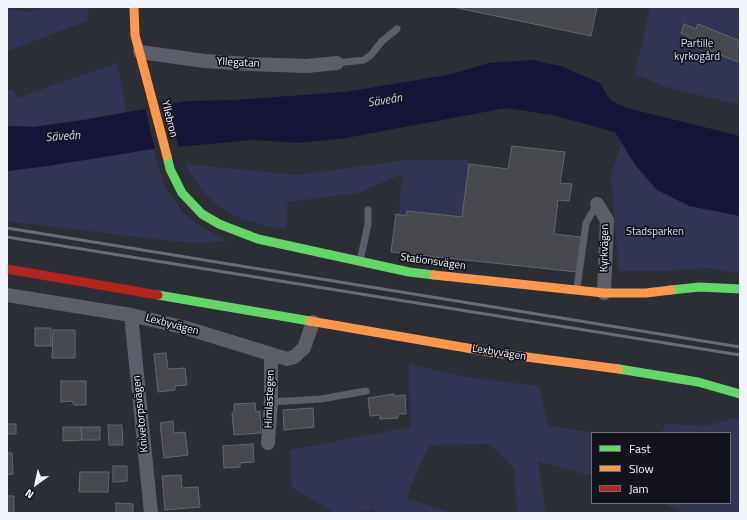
<!DOCTYPE html>
<meta charset="utf-8">
<style>
body{margin:0}
#map{position:relative;width:747px;height:520px;overflow:hidden;background:#2c2e36;font-family:"Titillium Web",sans-serif}
canvas{display:block}
.frame{position:absolute;inset:0;border:8px solid #f2f4fe;pointer-events:none}
.legend{position:absolute;left:591px;top:432px;width:140px;height:72px;box-sizing:border-box;background:#13141b;border:1px solid #6c6e76;margin:0;padding:5px 7px;list-style:none;font-size:12px;color:#f2f4fe}
.legend li{display:flex;align-items:center;gap:8px;height:20px}
.legend b{width:20px;border:1px solid #6c6e76}
.north{position:absolute;left:16px;top:464px;width:40px;height:40px;-webkit-text-stroke:3px #13141b;paint-order:stroke;rotate:213deg;font-size:11px;font-weight:700;line-height:16px;text-align:center;color:#f2f4fe}
.north::after{content:'';display:block;margin:auto;width:14px;height:18px;background:#f2f4fe;clip-path:polygon(50% 0,100% 100%,50% 72%,0 100%)}
</style>
<div id="map">
<canvas width="747" height="520"></canvas>
<div class="frame"></div>
<ul class="legend">
<li><b style="height:5px;background:#63d668"></b>Fast</li>
<li><b style="height:5px;background:#ff974d"></b>Slow</li>
<li><b style="height:5px;background:#b3261e"></b>Jam</li>
</ul>
<div class="north">N</div>
</div>
<script>
const ctx = document.querySelector('canvas').getContext('2d');
ctx.lineJoin = 'round';
function paint(path, color) { ctx.fillStyle = color; ctx.fill(path, 'evenodd'); }
const toPath = rows => new Path2D(rows.map(r => 'M' + r).join(''));
function strokePath(path, color, width, dash) { ctx.strokeStyle = color; ctx.lineWidth = width; ctx.lineCap = dash ? 'butt' : 'round'; ctx.setLineDash(dash || []); ctx.stroke(path); }
function label(font, color, halo, rows, align = 'center') {
  ctx.font = font + ' "Titillium Web",sans-serif'; ctx.lineWidth = 3.5; ctx.setLineDash([]); ctx.textBaseline = 'middle'; ctx.strokeStyle = halo; ctx.fillStyle = color; for (const [text, x, y, turn = 0] of rows) {
    ctx.save(); ctx.translate(x, y); ctx.rotate((+turn || 0) * Math.PI / 180); ctx.textAlign = isNaN(turn) ? turn : align; if (halo) ctx.strokeText(text, 0, 0); ctx.fillText(text, 0, 0); ctx.restore();
  }
}
const green = toPath([
 [46,7,89,7,87,21,7,51,7,9,29,12],
 [650,7,740,7,740,105,666,87,635,74],
 [117,63,127,112,34,127,7,126,7,90,13,90,17,98],
 [621,144,636,166,690,206,740,216,740,274,708,268,668,271,619,271,611,175],
 [153,149,165,187,183,213,198,225,227,241,195,243,162,240,7,221,7,171,32,168],
 [407,160,467,160,469,164,462,217,407,211,406,216,399,215,402,174,357,193,288,202,286,229,261,225,235,216,213,201,199,186,185,164,297,175],
 [409,364,465,377,539,386,549,426,598,433,592,433,592,476,538,461,546,513,517,513,514,468,490,444,429,445,406,498,450,513,375,513,374,509,352,513,336,513,292,488,290,450,410,427],
 [734,418,740,420,740,513,685,513,662,503,730,503,730,433,661,433,666,424,707,426]
]);
const water = toPath([
 [532,60,561,66,600,83,610,100,627,108,740,136,740,216,689,206,657,190,636,166,615,132,552,115,506,108,346,138,298,143,254,140,153,149,48,166,7,171,7,126,34,127,85,120,187,101,233,100,345,92,447,75,489,63]
]);
const pier = toPath([
 [168,102,179,148,155,150,145,107]
]);
const building = toPath([
 [453,7,597,7,591,36,453,7],
 [684,24,696,29,698,24,740,41,740,59,738,62,689,42,691,38,681,33,684,24],
 [512,146,565,152,560,183,572,184,569,201,558,200,554,234,581,237,577,272,391,252,396,214,406,216,407,211,462,217,469,164,508,169,512,146],
 [35,328,51,328,51,346,35,346,35,328],
 [53,330,75,330,75,358,52,358,53,330],
 [166,353,168,369,185,368,187,385,175,386,175,390,158,392,154,354,166,353],
 [61,381,86,381,86,405,74,405,72,401,61,402,61,381],
 [394,394,394,396,405,395,406,414,398,414,398,418,380,419,380,415,370,416,368,398,394,394],
 [255,403,256,412,260,411,261,433,234,435,232,413,234,412,234,404,255,403],
 [313,408,314,427,284,430,283,410,313,408],
 [173,421,174,433,185,432,188,455,164,458,160,423,173,421],
 [7,424,16,424,16,434,7,434,7,424],
 [108,425,122,425,123,445,109,445,108,425],
 [63,427,81,427,82,440,63,441,63,427],
 [81,427,100,427,100,440,82,440,81,427],
 [253,444,254,462,240,463,240,467,224,468,223,446,253,444],
 [7,453,12,453,13,474,7,475,7,453],
 [113,466,127,466,127,481,113,482,113,466],
 [80,472,109,472,108,492,79,492,80,472],
 [181,475,182,488,198,487,200,507,165,510,162,476,181,475],
 [7,496,14,496,14,513,7,513,7,496],
 [116,503,133,504,133,513,116,513,116,503]
]);
const lane = toPath([
 [337,63,364,60,371,55,382,41,397,29],
 [360,261,368,224,368,210],
 [577,288,586,223,597,204],
 [271,402,321,399,366,391]
]);
const street = toPath([
 [140,52,205,61,248,64,307,66,337,63],
 [597,204,607,220,604,293],
 [7,295,131,315,186,328,287,359,294,357,304,348,313,322],
 [131,315,151,513],
 [268,443,271,402,271,355]
]);
const fast = toPath([
 [167,156,170,169,182,193,202,214,219,224,258,239,409,272,434,275],
 [671,290,700,287,740,289],
 [158,295,310,321],
 [619,369,698,382,740,394]
]);
const slow = toPath([
 [134,7,135,35,167,156],
 [434,275,604,293,646,293,671,290],
 [310,321,496,353,619,369]
]);
const jam = toPath([
 [7,269,158,295]
]);
const rail = toPath([
 [7,228,740,347],
 [7,237,740,355]
]);
const parkNames = [
 ["Partille",697,44],
 ["kyrkogård",697,57],
 ["Stadsparken",655,232]
];
const streetNames = [
 ["Yllegatan",238,63,3],
 ["Yllebron",169,119,76],
 ["Kyrkvägen",605,248,-89],
 ["Stationsvägen",433,262,8],
 ["Lexbyvägen",172,325,15],
 ["Lexbyvägen",499,353,9],
 ["Himlastegen",270,399,-88],
 ["Knivetorpsvägen",141,414,-96]
];
const waterNames = [
 ["Säveån",385,101,-9],
 ["Säveån",63,137,-4]
];
paint(green, '#313553');
paint(water, '#151539');
paint(pier, '#2c2e36');
paint(building, '#47494f');
strokePath(building, '#65676e', 1);
strokePath(lane, '#5c5e6a', 7);
strokePath(street, '#5c5e6a', 14);
strokePath(fast, '#63d668', 9);
strokePath(slow, '#ff974d', 9);
strokePath(jam, '#b3261e', 9);
strokePath(rail, '#6b6c75', 3);
label('11px', '#d7dcf9', '#13141b', parkNames);
label('11px', '#f2f4fe', '#13141b', streetNames);
label('italic 12px', '#d1d5f3', '#13141b', waterNames);
</script>
